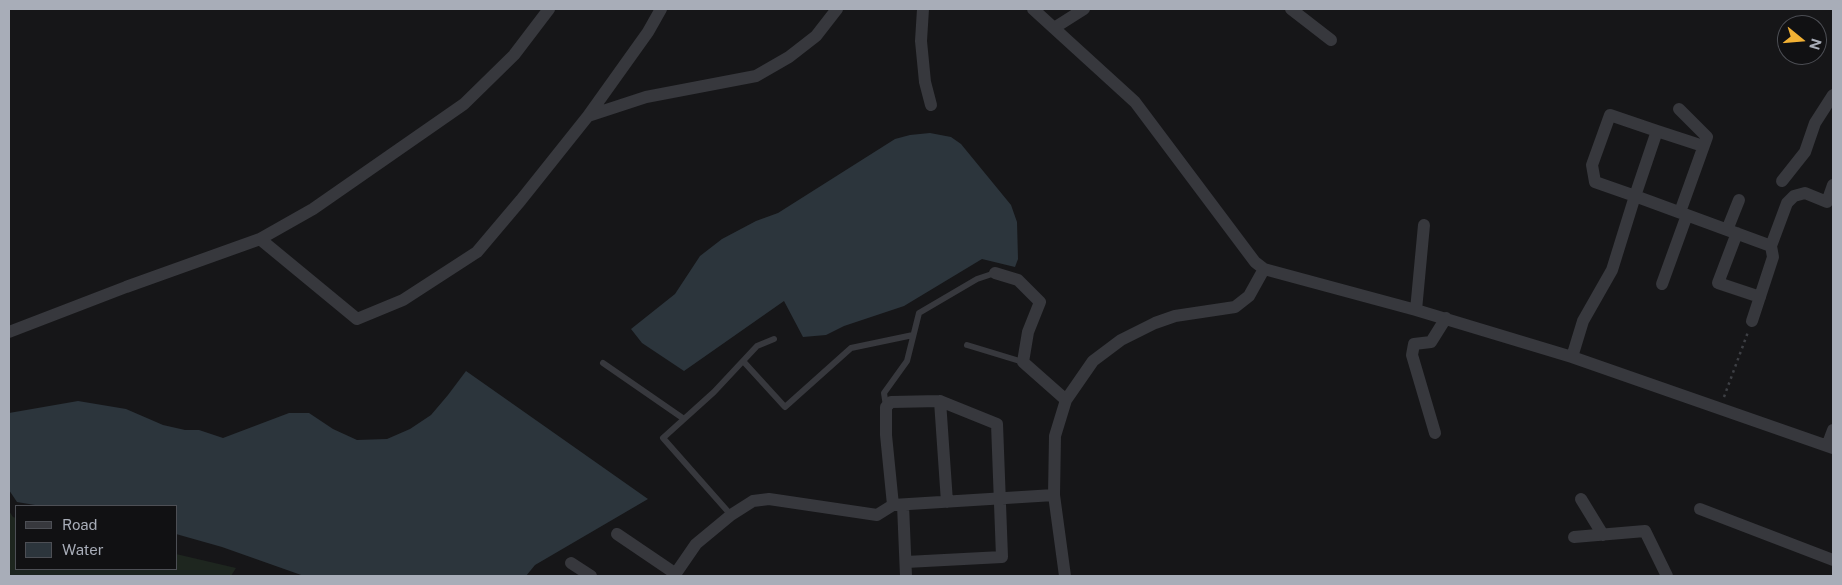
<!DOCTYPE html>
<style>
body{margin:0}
#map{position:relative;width:1842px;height:585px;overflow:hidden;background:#161618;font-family:"Public Sans",sans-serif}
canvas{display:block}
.frame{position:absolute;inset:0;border:10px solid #a8adb8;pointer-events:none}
.legend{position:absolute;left:15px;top:505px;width:162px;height:65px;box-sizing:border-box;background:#111113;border:1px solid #4d4f55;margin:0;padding:6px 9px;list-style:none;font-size:15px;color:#a8adb8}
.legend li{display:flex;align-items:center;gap:10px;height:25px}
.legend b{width:25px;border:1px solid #4d4f55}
.north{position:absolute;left:1777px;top:15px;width:50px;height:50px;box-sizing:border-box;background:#111113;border:1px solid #4d4f55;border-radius:50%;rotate:107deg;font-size:14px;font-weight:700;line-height:20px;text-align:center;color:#a8adb8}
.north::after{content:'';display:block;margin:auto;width:18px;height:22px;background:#f2b134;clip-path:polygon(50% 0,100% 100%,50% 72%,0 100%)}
</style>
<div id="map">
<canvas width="1842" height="585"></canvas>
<div class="frame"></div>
<ul class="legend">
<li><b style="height:6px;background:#37383d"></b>Road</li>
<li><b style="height:14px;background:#2c353c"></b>Water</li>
</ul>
<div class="north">N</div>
</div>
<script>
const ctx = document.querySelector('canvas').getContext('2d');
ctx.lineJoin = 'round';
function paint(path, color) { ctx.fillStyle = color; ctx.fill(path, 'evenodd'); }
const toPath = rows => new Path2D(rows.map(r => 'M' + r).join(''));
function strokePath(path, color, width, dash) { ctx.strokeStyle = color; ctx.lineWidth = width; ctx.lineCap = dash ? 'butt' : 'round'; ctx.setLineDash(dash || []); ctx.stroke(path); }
const green = toPath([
 [9,511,13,517,16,518,16,569,176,569,176,554,236,568,231,576,9,576]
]);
const water = toPath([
 [930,133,951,137,961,144,1011,205,1017,222,1018,259,1015,267,982,259,904,306,844,326,826,335,803,337,784,301,684,371,642,343,631,329,675,294,700,256,722,239,756,221,778,213,895,139,910,135],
 [466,371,648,499,535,565,526,576,304,576,222,547,176,534,176,506,41,506,17,502,9,490,9,413,78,401,126,409,163,425,185,430,199,430,223,438,289,413,309,413,333,429,357,440,387,439,410,429,431,415,448,395]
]);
const path = toPath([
 [1724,397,1748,332]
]);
const lane = toPath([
 [967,345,1023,362],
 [743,361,785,407,851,348,913,335],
 [603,363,684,419],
 [886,406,884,393,907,361,919,313,977,279,995,273],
 [731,515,663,438,714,392,757,346,774,339]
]);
const street = toPath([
 [923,9,921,41,925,82,931,105],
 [1033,9,1135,102,1255,262,1264,269,1416,310,1572,357,1833,448],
 [1291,9,1331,40],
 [1054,28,1084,9],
 [1679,109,1707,137,1680,212],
 [588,116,648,32,661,9],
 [1657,131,1635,196,1595,182,1592,165,1610,115,1657,131,1703,146],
 [1782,181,1805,152,1815,123,1833,95],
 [1727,230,1739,200],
 [1737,233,1718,283,1760,297],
 [260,239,313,209,464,104,514,55,549,9],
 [995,273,1018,280,1040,302,1028,332,1023,362,1066,400],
 [1662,284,1687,215],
 [1416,310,1424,225],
 [1752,321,1773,257,1771,246],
 [9,332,126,287,260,239,357,319,403,300,477,252,521,200,588,116,646,97,756,76,789,57,816,36,837,9],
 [1572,357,1583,321,1612,270,1635,196,1771,246,1787,203,1794,196,1805,193,1827,202,1833,185],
 [940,401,947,502],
 [1435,433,1412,355,1414,344,1431,342,1446,318],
 [1827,446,1833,430],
 [1581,499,1603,535],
 [893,505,886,435,886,407,891,402,940,401,997,424,1002,557,906,562],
 [903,505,906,576],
 [1700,509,1833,560],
 [617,534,676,574],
 [1574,537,1645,531,1667,576],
 [571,563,591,576],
 [674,576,696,544,731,515,753,501,769,499,877,515,893,505,1054,495],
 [1065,576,1054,495,1055,436,1066,400,1093,361,1121,340,1155,323,1175,316,1235,307,1249,296,1264,269]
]);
paint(green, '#1e261f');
paint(water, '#2c353c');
strokePath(path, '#3d3f44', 2.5, [2.5, 4]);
strokePath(lane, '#37383d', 6);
strokePath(street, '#37383d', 12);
</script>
